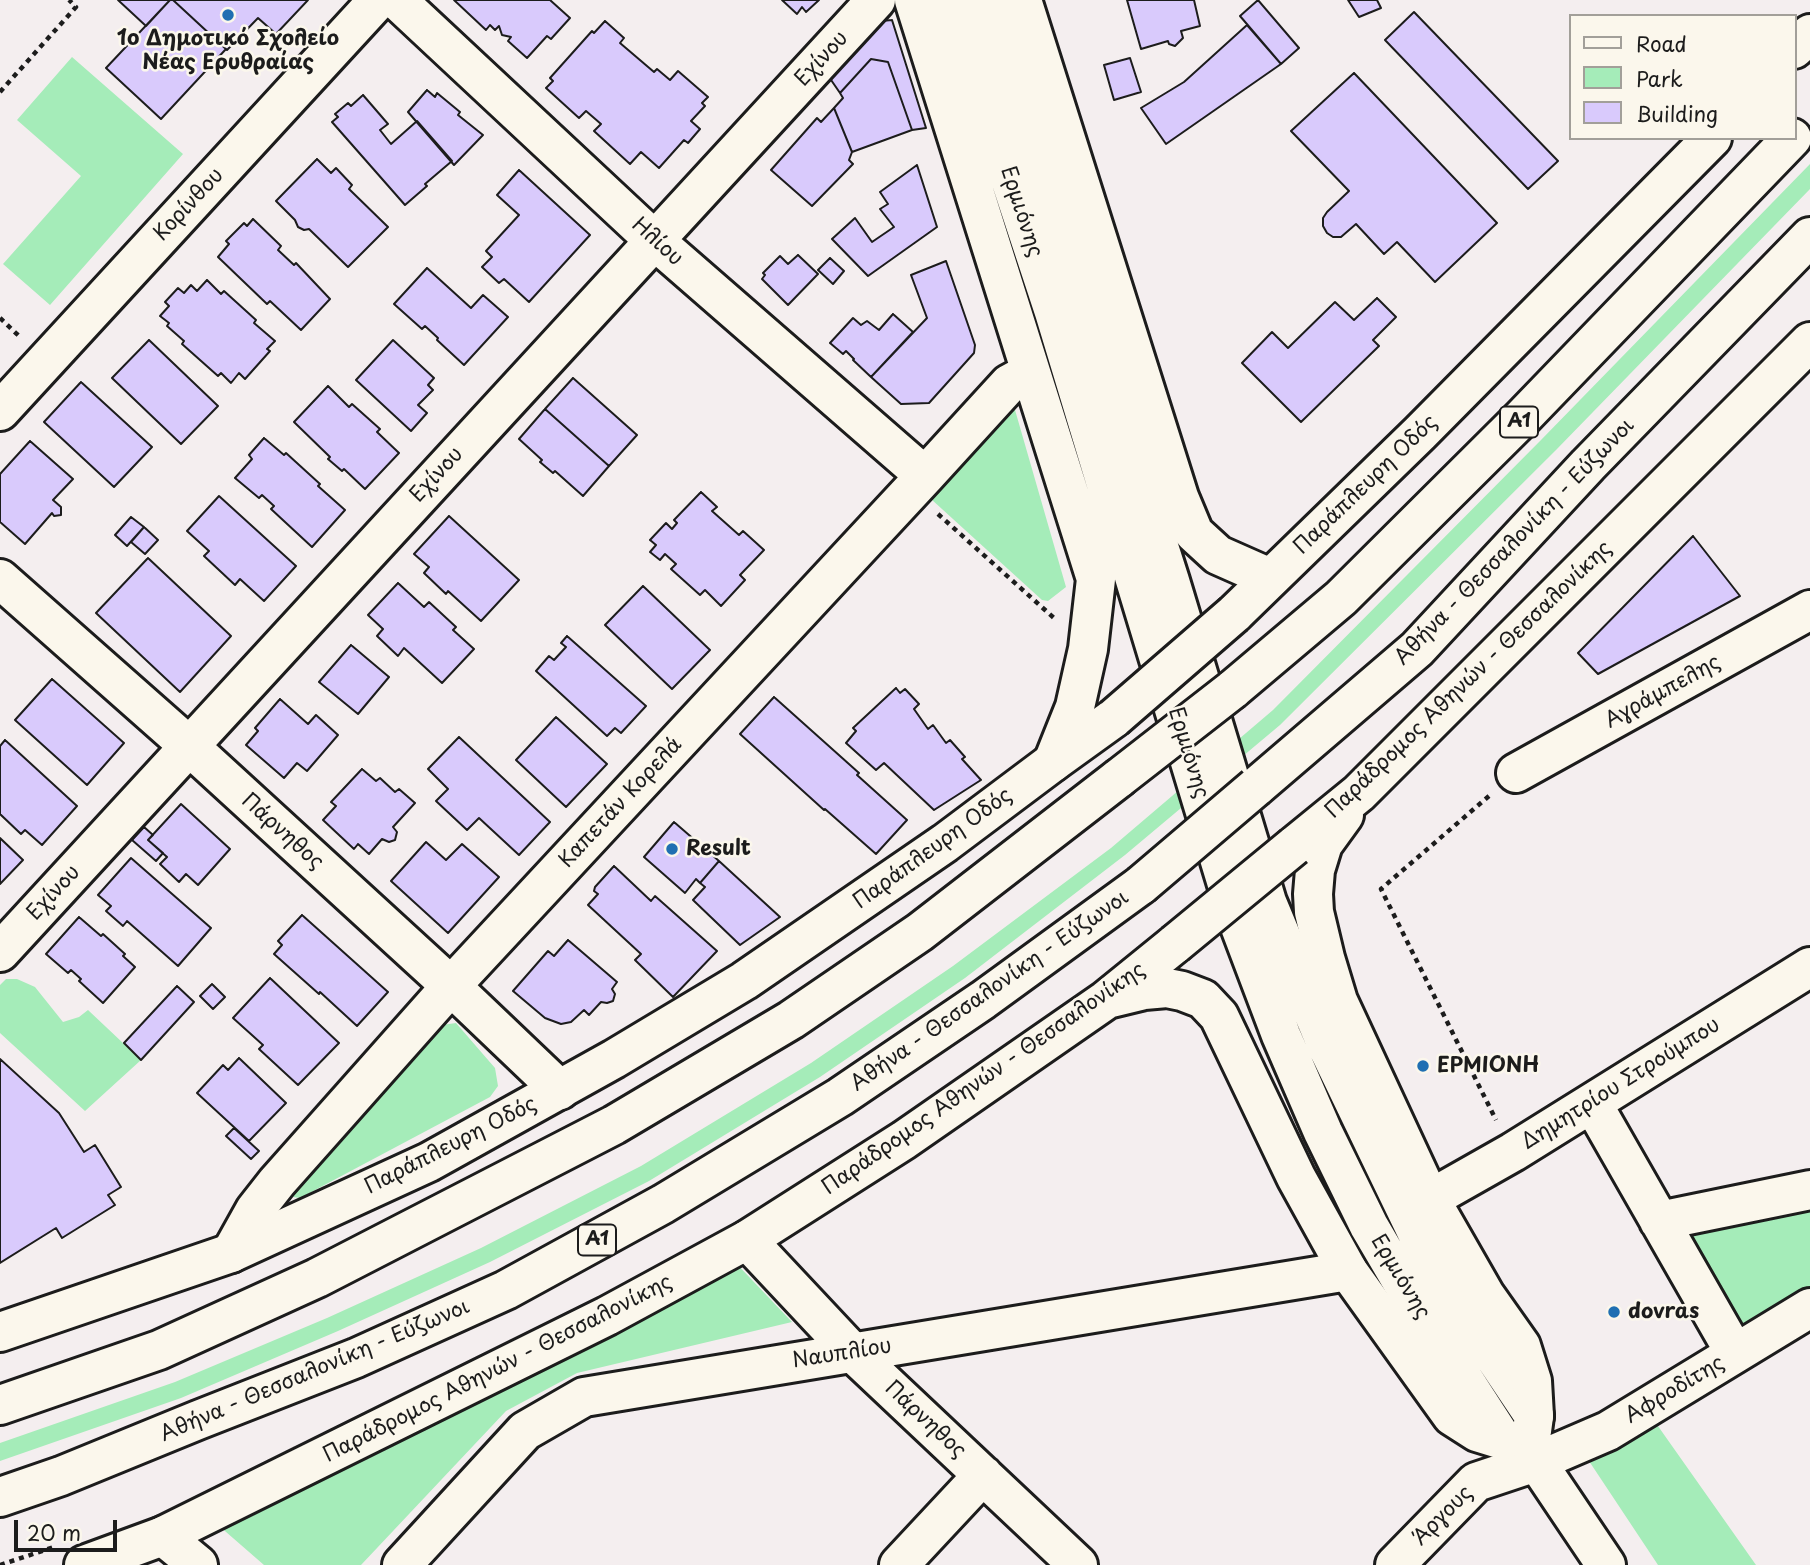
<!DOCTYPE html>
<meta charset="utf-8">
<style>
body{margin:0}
#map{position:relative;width:1810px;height:1565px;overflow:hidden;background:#f4eeef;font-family:"Playpen Sans",sans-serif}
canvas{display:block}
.legend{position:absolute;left:1569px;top:14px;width:228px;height:126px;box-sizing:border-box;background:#fbf7ec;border:2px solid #a29f99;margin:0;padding:9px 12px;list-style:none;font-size:21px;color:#1c1c1c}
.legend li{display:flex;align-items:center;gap:14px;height:35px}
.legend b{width:35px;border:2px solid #a29f99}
.scale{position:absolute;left:14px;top:1520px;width:103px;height:32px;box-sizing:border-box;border:4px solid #1c1c1c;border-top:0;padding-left:9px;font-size:21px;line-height:24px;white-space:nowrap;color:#1c1c1c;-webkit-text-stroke:5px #fbf7ec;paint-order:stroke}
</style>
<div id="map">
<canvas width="1810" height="1565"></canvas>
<ul class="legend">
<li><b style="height:9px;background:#fbf7ec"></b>Road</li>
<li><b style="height:19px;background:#a5ecb9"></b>Park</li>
<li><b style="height:19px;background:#d9cafc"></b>Building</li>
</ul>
<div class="scale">20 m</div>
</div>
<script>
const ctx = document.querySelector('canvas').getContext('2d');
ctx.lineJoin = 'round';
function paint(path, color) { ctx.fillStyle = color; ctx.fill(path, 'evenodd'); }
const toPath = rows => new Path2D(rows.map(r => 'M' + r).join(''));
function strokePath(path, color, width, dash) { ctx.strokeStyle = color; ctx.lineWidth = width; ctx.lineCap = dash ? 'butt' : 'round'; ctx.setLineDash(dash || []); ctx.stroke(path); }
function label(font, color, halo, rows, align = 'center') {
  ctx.font = font + ' "Playpen Sans",sans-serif'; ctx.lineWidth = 5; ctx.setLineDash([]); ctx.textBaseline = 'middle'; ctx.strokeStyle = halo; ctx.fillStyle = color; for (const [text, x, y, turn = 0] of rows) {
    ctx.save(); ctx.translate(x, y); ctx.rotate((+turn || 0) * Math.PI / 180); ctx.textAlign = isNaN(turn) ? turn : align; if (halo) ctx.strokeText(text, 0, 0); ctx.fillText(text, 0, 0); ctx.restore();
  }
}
const green = toPath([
 [72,57,183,154,50,305,3,264,81,176,17,120],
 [1810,164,1810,189,1556,450,1280,725,1125,855,965,978,820,1077,649,1181,490,1262,338,1331,181,1398,0,1461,0,1443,175,1382,327,1318,481,1248,641,1166,811,1063,953,966,1111,848,1273,710,1541,440],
 [1013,403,1066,587,1048,601,1042,600,931,499,930,494],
 [6,979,17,979,35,987,63,1022,79,1017,88,1010,141,1060,85,1111,0,1033,0,985],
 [456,1023,495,1068,498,1086,490,1097,300,1198,293,1197,292,1192,442,1025],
 [1810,1191,1810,1308,1735,1353,1659,1221],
 [733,1260,792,1322,577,1373,506,1411,361,1565,264,1565,218,1525],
 [1653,1419,1756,1565,1658,1565,1589,1461]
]);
const building = toPath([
 [118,0,170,0,146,26,118,0],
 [170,0,173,0,226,49,161,119,106,68,170,0],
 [173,0,308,0,276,34,258,18,227,50,173,0],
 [454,0,550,0,570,18,551,39,547,36,527,58,508,41,511,37,502,35,499,26,495,30,490,25,486,30,454,0],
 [782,0,819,0,806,12,802,7,797,14,782,0],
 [1127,0,1194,0,1200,26,1181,31,1183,38,1175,46,1169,44,1168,41,1141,49,1127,0],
 [1258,0,1299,48,1281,64,1240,16,1258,0],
 [1348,0,1377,0,1381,8,1359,17,1348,0],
 [1414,12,1558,161,1528,189,1385,40,1414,12],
 [892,20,926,128,912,130,888,62,871,59,840,93,829,77,881,21,892,20],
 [605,21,624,38,620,43,654,72,657,69,670,80,678,71,708,97,702,103,705,106,691,121,700,129,688,143,684,140,659,168,641,152,630,164,594,131,601,124,586,111,579,118,546,88,553,81,550,78,592,31,594,33,605,21],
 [1247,25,1281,64,1166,144,1141,108,1184,82,1247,25],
 [1130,58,1141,92,1114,100,1104,65,1130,58],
 [871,59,888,62,912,130,852,152,834,108,843,98,840,93,871,59],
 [1354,73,1497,223,1435,282,1397,242,1384,254,1356,224,1341,237,1333,237,1327,233,1323,226,1323,218,1327,212,1349,191,1291,131,1354,73],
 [427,90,435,97,437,93,460,112,458,115,483,135,454,165,408,112,427,90],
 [363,95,388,124,380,130,391,144,417,121,452,161,425,184,427,186,405,205,332,122,338,117,335,114,348,103,351,106,363,95],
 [834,108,852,152,849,160,853,164,812,206,771,170,817,118,821,122,834,108],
 [317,159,331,173,336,168,352,185,349,189,388,227,348,267,309,229,304,230,298,227,295,220,276,201,317,159],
 [917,165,937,227,868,276,832,239,855,218,872,242,894,227,880,209,888,204,880,192,917,165],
 [519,170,590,235,529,302,504,279,499,283,482,267,492,257,486,251,519,215,497,195,519,170],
 [253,219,281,246,278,250,294,265,296,263,330,299,301,330,270,301,267,304,218,257,229,244,226,241,244,223,247,226,253,219],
 [798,255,818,274,788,305,762,279,765,275,763,273,780,256,788,264,798,255],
 [830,258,844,271,833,284,818,270,830,258],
 [946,261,975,345,974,353,929,403,901,404,871,377,927,318,911,275,946,261],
 [427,268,471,308,483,295,508,317,464,365,437,340,438,338,425,326,422,329,394,304,427,268],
 [207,280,221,294,224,291,256,320,254,323,275,341,267,349,270,351,245,379,239,373,231,383,221,373,218,376,182,344,184,341,167,326,169,323,160,316,169,306,165,302,178,288,184,293,191,285,197,291,207,280],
 [1377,298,1396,317,1373,340,1379,346,1301,422,1242,363,1272,332,1288,348,1335,302,1354,320,1377,298],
 [893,314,913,332,871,377,853,360,854,359,846,351,843,354,830,343,853,318,861,325,867,321,879,330,893,314],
 [149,340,218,406,181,444,112,378,149,340],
 [393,340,434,378,428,385,433,390,418,405,427,413,411,431,356,380,393,340],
 [573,378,637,435,609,466,545,409,573,378],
 [81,382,152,447,114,487,44,422,81,382],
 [328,386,349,407,352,404,380,429,377,432,399,453,365,489,344,469,342,471,328,459,330,457,294,422,328,386],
 [545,409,609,466,583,496,555,471,553,473,540,462,542,460,519,439,545,409],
 [264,438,284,455,286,453,320,484,318,486,345,510,312,547,271,509,274,506,262,495,259,498,235,478,252,459,249,455,264,438],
 [30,441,73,479,53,500,61,507,61,515,54,516,52,513,25,544,0,522,0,474,30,441],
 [701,492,717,507,712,511,739,535,743,531,764,550,740,575,745,580,721,606,705,590,700,595,671,569,676,564,665,554,660,560,650,552,656,545,650,540,666,523,672,529,677,523,674,520,701,492],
 [219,496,296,566,264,601,240,579,235,585,204,556,209,551,187,531,219,496],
 [449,516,519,580,481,621,448,591,446,594,424,573,429,567,414,554,449,516],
 [131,517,144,527,127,546,115,535,131,517],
 [144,527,158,540,145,554,131,542,144,527],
 [1693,536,1740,596,1598,674,1578,653,1693,536],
 [148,558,231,636,180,692,96,613,148,558],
 [398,583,424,607,429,602,456,627,453,630,474,649,442,683,404,648,398,656,377,636,383,629,368,615,398,583],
 [643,586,710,650,672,689,605,625,643,586],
 [567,636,646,706,621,733,615,728,607,736,536,671,549,656,554,660,566,647,561,643,567,636],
 [351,645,389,677,358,714,319,682,351,645],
 [52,679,124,743,87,785,15,720,52,679],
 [896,688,900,693,905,689,919,704,914,709,928,729,933,725,946,743,950,740,965,757,962,759,981,780,934,810,884,763,876,770,846,743,856,731,853,728,896,688],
 [774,697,859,773,857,775,907,820,876,854,825,809,824,810,740,734,774,697],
 [280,699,308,724,316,715,338,735,307,771,297,763,284,778,246,745,258,731,255,728,280,699],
 [556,717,607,764,566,807,516,760,556,717],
 [459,737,550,822,519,855,479,818,467,830,436,801,448,789,428,769,459,737],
 [5,740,77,806,42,845,25,830,21,834,0,814,0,746,5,740],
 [362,769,376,781,380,778,395,792,399,789,415,803,393,827,397,832,395,840,389,842,382,839,369,854,358,844,354,849,323,820,336,806,331,802,362,769],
 [181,804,230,849,198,885,186,874,179,882,160,864,167,857,148,840,181,804],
 [674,822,719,861,700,883,696,879,685,893,644,857,674,822],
 [144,827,153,835,148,840,163,853,156,861,132,840,144,827],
 [0,838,23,860,0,884,0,838],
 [426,842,446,860,462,844,499,877,448,933,391,881,426,842],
 [131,858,211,928,178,966,127,921,123,926,106,911,111,906,98,895,131,858],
 [719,861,780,917,740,945,693,900,705,887,700,883,719,861],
 [614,866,651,901,655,896,717,951,673,997,635,960,641,954,588,905,598,894,594,891,595,887,614,866],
 [302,915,388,992,357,1026,320,992,319,994,274,954,282,945,278,941,302,915],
 [79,917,101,936,103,934,125,954,123,956,135,967,103,1003,79,981,81,979,71,970,68,973,46,954,79,917],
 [568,940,617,982,612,989,615,994,613,1001,607,1003,601,1002,589,1015,584,1010,571,1022,561,1024,545,1018,513,991,548,951,554,956,568,940],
 [270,978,339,1043,298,1085,259,1049,263,1045,233,1018,270,978],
 [212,984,225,997,213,1009,200,996,212,984],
 [177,986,194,1002,141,1060,124,1043,177,986],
 [239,1058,286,1103,249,1141,197,1093,223,1065,228,1070,239,1058],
 [0,1059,59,1113,84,1152,95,1145,121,1187,108,1195,115,1205,62,1238,56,1228,0,1263,0,1059],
 [234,1128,259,1151,251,1159,226,1136,234,1128]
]);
const path = toPath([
 [0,92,76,7,69,0],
 [0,318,20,337],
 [938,514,1054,618],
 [1489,796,1381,889,1496,1120],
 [0,1565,54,1547]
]);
const minor = toPath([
 [397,0,654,240,925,476],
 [914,0,1096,579,1088,649,1075,707,1053,762],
 [951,0,1054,312,1239,924,1281,1035,1323,1132,1369,1226,1413,1301,1503,1440,1530,1452,1606,1565],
 [985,0,1170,581,1267,902,1327,1046,1432,1264,1534,1416,1532,1431],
 [1022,0,1179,497,1194,533,1218,555,1270,578],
 [0,411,378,0],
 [0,579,189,746,451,986,560,1090],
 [1516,773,1810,610],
 [0,952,876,0],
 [1592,1103,1735,1353],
 [1430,1199,1513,1152,1810,967],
 [1659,1221,1810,1190],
 [747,1240,852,1352,1078,1565],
 [231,1253,255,1210,277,1182,451,986,925,476,1009,384,1031,372],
 [163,1536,198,1565],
 [402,1565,525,1431,584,1397,1348,1271],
 [899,1565,983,1475],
 [1395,1565,1476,1482,1536,1462,1608,1431,1810,1308]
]);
const major = toPath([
 [1794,49,1810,34],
 [1234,614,1420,433,1712,138],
 [1344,815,1323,844,1315,870,1313,894,1314,912,1325,958,1338,1001,1430,1199,1485,1295,1521,1346,1532,1381,1534,1416],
 [1294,846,1359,793,1810,342],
 [1111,998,1144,990,1167,988,1182,991,1203,999,1219,1016,1296,1177,1348,1271,1452,1416,1477,1432,1503,1440],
 [0,1332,231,1253,429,1162,614,1059,744,981,945,843,1053,762,1114,718],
 [84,1565,163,1536,607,1316,747,1240,904,1140,1106,1000,1175,944]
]);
const highway = toPath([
 [1232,690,1341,598,1522,418,1792,138],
 [1256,787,1417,649,1588,465,1810,237],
 [0,1405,159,1350,317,1278,614,1125,791,1020,920,932,1119,778],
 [0,1497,61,1476,198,1420,356,1358,506,1290,663,1204,840,1097,983,1000,1141,885]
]);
const majorBridge = toPath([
 [1114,718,1234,614],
 [1175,944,1294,846]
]);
const highwayBridge = toPath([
 [1119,778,1232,690],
 [1141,885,1256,787]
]);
const markers = [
 [228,15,7,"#1f6fb2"],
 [672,849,7,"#1f6fb2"],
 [1423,1066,7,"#1f6fb2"],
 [1614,1312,7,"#1f6fb2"]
];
const shields = [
 [1519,422,38],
 [597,1240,38]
];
const shieldNames = [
 ["Α1",1519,422],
 ["Α1",597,1240]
];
const poiNames = [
 ["1ο Δημοτικό Σχολείο",228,39,"center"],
 ["Νέας Ερυθραίας",228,63,"center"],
 ["Result",686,849],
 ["ΕΡΜΙΟΝΗ",1437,1066],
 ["dovras",1628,1312]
];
const streetNames = [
 ["Εχίνου",822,59,-47],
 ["Κορίνθου",189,205,-47],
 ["Ερμιόνης",1021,212,72],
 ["Ηλίου",657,242,42],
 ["Εχίνου",437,475,-47],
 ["Παράπλευρη Οδός",1366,485,-44],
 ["Αθήνα - Θεσσαλονίκη - Εύζωνοι",1515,542,-46],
 ["Παράδρομος Αθηνών - Θεσσαλονίκης",1469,680,-44],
 ["Αγράμπελης",1663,692,-29],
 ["Ερμιόνης",1188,753,73],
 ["Καπετάν Κορελά",621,803,-47],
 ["Πάρνηθος",282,832,42],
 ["Παράπλευρη Οδός",933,849,-36],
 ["Εχίνου",54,893,-47],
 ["Αθήνα - Θεσσαλονίκη - Εύζωνοι",990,991,-35],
 ["Παράδρομος Αθηνών - Θεσσαλονίκης",984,1079,-35],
 ["Δημητρίου Στρούμπου",1621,1084,-32],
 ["Παράπλευρη Οδός",451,1146,-27],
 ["Ερμιόνης",1400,1277,59],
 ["Ναυπλίου",842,1354,-9],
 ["Παράδρομος Αθηνών - Θεσσαλονίκης",498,1369,-27],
 ["Αθήνα - Θεσσαλονίκη - Εύζωνοι",315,1371,-23],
 ["Αφροδίτης",1675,1390,-31],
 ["Πάρνηθος",925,1420,43],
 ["Άργους",1443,1516,-45]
];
paint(green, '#a5ecb9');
paint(building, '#d9cafc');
strokePath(building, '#1c1c1c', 2);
strokePath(minor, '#1c1c1c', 44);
strokePath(major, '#1c1c1c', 44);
strokePath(highway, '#1c1c1c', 44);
strokePath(path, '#1c1c1c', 4.5, [5, 5]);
strokePath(minor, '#fbf7ec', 38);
strokePath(major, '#fbf7ec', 38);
strokePath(highway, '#fbf7ec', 38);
strokePath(majorBridge, '#1c1c1c', 44, []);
strokePath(highwayBridge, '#1c1c1c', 44, []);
strokePath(majorBridge, '#fbf7ec', 38);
strokePath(highwayBridge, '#fbf7ec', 38);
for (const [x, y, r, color] of markers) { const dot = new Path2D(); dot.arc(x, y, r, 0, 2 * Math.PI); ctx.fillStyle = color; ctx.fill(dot); strokePath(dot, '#fbf7ec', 2.5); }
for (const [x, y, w] of shields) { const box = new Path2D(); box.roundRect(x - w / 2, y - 15.5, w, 31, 5); ctx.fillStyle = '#fbf7ec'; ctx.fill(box); strokePath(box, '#1c1c1c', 2); }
label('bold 19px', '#1c1c1c', null, shieldNames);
label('bold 21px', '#1c1c1c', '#fbf7ec', poiNames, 'left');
label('21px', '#1c1c1c', '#fbf7ec', streetNames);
</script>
